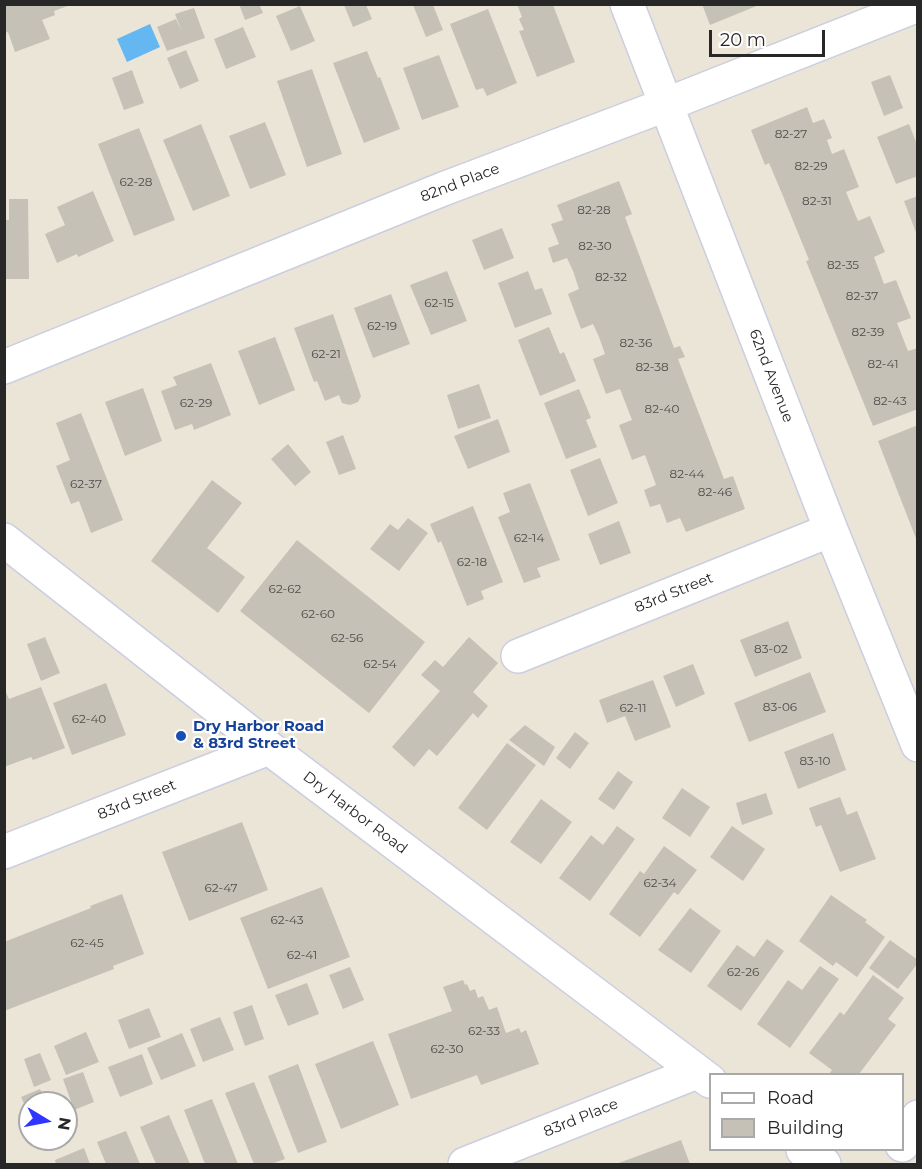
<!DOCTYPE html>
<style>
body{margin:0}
#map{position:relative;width:922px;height:1169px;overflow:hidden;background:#eae5d7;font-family:Montserrat,sans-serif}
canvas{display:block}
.frame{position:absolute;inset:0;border:6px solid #272727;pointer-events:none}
.legend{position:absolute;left:709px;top:1073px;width:195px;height:78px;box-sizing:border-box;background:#fff;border:2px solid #a9a9a9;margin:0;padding:8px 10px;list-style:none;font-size:18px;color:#272727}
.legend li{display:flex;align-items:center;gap:12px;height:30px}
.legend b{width:30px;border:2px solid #a9a9a9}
.north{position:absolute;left:18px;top:1091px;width:60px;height:60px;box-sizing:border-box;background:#fff;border:2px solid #a9a9a9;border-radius:50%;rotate:100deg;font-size:16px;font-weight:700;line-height:24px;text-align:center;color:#272727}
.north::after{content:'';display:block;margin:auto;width:21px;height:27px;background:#2f36ff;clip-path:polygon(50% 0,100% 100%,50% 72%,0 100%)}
.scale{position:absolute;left:709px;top:30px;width:116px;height:27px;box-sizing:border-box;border:3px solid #272727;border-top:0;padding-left:8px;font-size:18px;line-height:21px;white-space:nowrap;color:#272727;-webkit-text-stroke:4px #fff;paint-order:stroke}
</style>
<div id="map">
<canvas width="922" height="1169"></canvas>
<div class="frame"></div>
<ul class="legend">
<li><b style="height:8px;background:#fff"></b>Road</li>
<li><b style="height:16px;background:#c5c1b7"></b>Building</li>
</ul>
<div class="north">N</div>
<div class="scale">20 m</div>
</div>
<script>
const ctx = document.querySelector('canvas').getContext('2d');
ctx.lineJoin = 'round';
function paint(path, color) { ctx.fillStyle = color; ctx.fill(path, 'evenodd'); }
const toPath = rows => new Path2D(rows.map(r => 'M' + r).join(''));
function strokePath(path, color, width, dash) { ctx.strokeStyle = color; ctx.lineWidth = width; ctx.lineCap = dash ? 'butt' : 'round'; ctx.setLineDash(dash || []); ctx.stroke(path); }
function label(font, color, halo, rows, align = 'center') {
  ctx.font = font + ' Montserrat,sans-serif'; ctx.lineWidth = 4.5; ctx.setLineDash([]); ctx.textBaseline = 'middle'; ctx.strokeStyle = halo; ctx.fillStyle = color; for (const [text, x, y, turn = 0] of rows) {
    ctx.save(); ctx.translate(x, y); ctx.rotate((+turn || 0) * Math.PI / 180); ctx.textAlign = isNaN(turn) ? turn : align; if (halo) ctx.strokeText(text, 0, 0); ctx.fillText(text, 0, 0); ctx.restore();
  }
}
const water = toPath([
 [150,24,160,47,127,62,117,39]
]);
const building = toPath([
 [4,4,70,4,70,5,54,11,55,15,42,20,50,39,15,52,8,32,4,33],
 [239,4,259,4,263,13,245,20],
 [517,4,553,5,575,62,537,77,519,31,524,30,519,19,522,17],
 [702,4,759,4,759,5,710,25],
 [344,5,366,5,372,19,353,27],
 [413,5,433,5,443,30,426,37],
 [300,6,315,41,291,51,276,16],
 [194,8,205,38,167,51,157,27,176,19,182,32,175,14],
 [488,9,517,83,487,96,483,88,476,90,450,24],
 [243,27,256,57,226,69,214,39],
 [186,50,199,81,180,89,167,58],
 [367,51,378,78,380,77,400,129,364,143,333,63],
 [439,55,459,107,422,120,403,68],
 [312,69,342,154,307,167,277,81],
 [132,70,144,103,124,110,112,78],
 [890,75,903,108,884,116,871,82],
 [807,107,813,123,824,119,832,138,827,140,832,154,844,149,859,187,846,192,858,221,870,216,885,252,874,257,884,284,896,280,911,318,897,323,908,351,918,348,918,409,873,426,806,261,809,260,783,196,769,163,765,165,751,130],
 [265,122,286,175,250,189,229,136],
 [201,124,230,196,193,211,163,140],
 [909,124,918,147,918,176,896,184,877,137],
 [139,128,175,220,134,236,98,144],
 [619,181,632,214,625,217,674,348,680,346,685,357,678,359,724,479,733,476,745,509,686,532,680,518,667,523,660,504,650,507,644,490,656,485,645,455,632,460,619,425,632,420,620,389,606,394,593,359,605,354,599,337,593,324,581,329,568,294,579,289,573,271,567,258,553,263,548,248,559,244,551,224,563,220,557,205],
 [93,191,114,241,78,257,77,254,57,263,45,234,65,225,57,207],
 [918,196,918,235,917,235,904,201],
 [9,199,28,199,29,279,4,279,4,220,9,220],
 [502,228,514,258,484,270,472,240],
 [447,271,467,321,431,335,410,285],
 [528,271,535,290,542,288,552,314,515,328,498,283],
 [391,294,410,344,373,358,354,308],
 [333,314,361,396,358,402,350,405,342,403,339,395,325,401,317,381,314,382,294,328],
 [549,327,560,354,564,352,576,381,540,396,518,340],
 [275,337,295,390,259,405,238,351],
 [211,363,231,415,194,430,192,424,175,430,161,391,177,385,173,377],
 [479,384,491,418,458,429,447,395],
 [143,388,162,441,125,456,105,402],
 [579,389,591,418,586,420,597,447,566,459,544,403],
 [81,413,123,520,91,533,79,501,71,504,56,466,70,460,56,423],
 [498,419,510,452,468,469,454,436],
 [918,425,918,541,917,541,878,441],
 [343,435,356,469,339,475,326,442],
 [288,444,311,472,295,486,271,459],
 [600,458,618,503,588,516,570,470],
 [212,480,242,503,207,548,245,577,218,613,151,561],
 [530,483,560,560,537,568,541,577,524,583,498,517,510,512,503,493],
 [473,506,503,582,481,591,484,599,467,606,441,541,438,543,430,524],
 [408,518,428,533,399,571,370,549,390,524,398,530],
 [619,521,631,553,600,565,588,534],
 [297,540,425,642,369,713,240,611],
 [788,621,802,658,755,677,740,640],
 [45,637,60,673,41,681,27,644],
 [469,637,498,663,473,692,488,706,478,718,473,713,437,756,429,749,414,767,392,747,440,691,421,675,435,660,443,667],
 [693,664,705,694,676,707,663,676],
 [810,672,826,712,749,742,734,703],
 [653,680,671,727,635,741,625,716,607,723,599,700],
 [106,683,126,735,72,755,53,703],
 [41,687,65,748,33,760,31,757,4,767,4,688,9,699],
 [525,725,555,747,544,766,509,740],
 [575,732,589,743,570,769,556,758],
 [833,733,846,770,798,789,784,752],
 [507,743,536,765,487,830,458,808],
 [618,771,633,782,614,810,598,799],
 [682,788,710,807,690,837,662,818],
 [766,793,773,814,742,825,736,803],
 [840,797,847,815,857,811,876,859,840,872,821,825,816,827,809,808],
 [541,799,572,822,541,864,510,842],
 [242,822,268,890,189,921,162,852],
 [617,826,635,839,590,901,559,878,591,835,603,845],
 [732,826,765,849,743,881,710,857],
 [664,846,697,870,678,895,674,892,640,937,609,914,640,871,644,874],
 [322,887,350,957,268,989,240,918],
 [122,894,144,954,113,966,114,969,4,1011,4,942,91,908,90,906],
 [831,895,867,920,865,922,885,937,857,977,836,962,833,966,799,941],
 [690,908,721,931,691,973,658,950],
 [767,939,784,951,741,1011,707,986,737,945,754,957],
 [890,940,918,960,918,963,898,989,869,968],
 [820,966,839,979,790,1048,757,1024,788,980,802,990],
 [350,967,364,1000,343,1009,329,975],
 [873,975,904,998,888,1019,896,1025,859,1074,829,1074,832,1070,809,1053,840,1012,844,1015],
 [463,980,465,985,467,984,470,991,475,989,478,998,483,996,489,1010,497,1007,506,1033,519,1028,521,1033,526,1030,539,1064,481,1085,477,1075,411,1099,388,1034,452,1011,443,987],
 [307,983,319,1014,288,1026,275,995],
 [252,1005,264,1039,245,1046,233,1012],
 [149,1008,161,1037,129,1049,118,1020],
 [220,1017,234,1050,203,1062,190,1029],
 [86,1032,99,1062,66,1075,54,1046],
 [182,1033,196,1066,161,1080,147,1048],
 [373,1041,399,1105,341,1129,315,1064],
 [40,1053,51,1080,34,1087,24,1059],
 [142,1054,153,1084,120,1097,108,1067],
 [298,1064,327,1142,298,1153,268,1076],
 [83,1072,94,1102,74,1110,63,1079],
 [254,1082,285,1159,271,1164,254,1164,225,1093],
 [40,1089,47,1103,30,1103,30,1117,21,1097],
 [212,1099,238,1164,205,1164,184,1110],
 [169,1115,190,1164,156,1164,140,1127],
 [126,1131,140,1164,106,1164,97,1142],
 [681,1140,690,1164,616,1164],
 [84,1148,90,1164,56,1164,55,1160]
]);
const street = toPath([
 [627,4,831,530,918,745],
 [4,367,443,189,665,105,918,5],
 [4,540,269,748,710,1081],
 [518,656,831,530],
 [4,852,269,748],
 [902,1145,918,1117],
 [803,1150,824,1164],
 [465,1164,697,1072]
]);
const markers = [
 [181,736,6,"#1a4fb4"]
];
const numberNames = [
 ["82-27",791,134],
 ["82-29",811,166],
 ["62-28",136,182],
 ["82-31",817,201],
 ["82-28",594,210],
 ["82-30",595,246],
 ["82-35",843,265],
 ["82-32",611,277],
 ["82-37",862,296],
 ["62-15",439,303],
 ["62-19",382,326],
 ["82-39",868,332],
 ["82-36",636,343],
 ["62-21",326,354],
 ["82-41",883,364],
 ["82-38",652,367],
 ["82-43",890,401],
 ["62-29",196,403],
 ["82-40",662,409],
 ["82-44",687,474],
 ["62-37",86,484],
 ["82-46",715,492],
 ["62-14",529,538],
 ["62-18",472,562],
 ["62-62",285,589],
 ["62-60",318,614],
 ["62-56",347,638],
 ["83-02",771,649],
 ["62-54",380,664],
 ["83-06",780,707],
 ["62-11",633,708],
 ["62-40",89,719],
 ["83-10",815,761],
 ["62-34",660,883],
 ["62-47",221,888],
 ["62-43",287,920],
 ["62-45",87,943],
 ["62-41",302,955],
 ["62-26",743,972],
 ["62-33",484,1031],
 ["62-30",447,1049]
];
const streetNames = [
 ["82nd Place",460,183,-21],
 ["62nd Avenue",771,376,69],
 ["83rd Street",674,593,-22],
 ["83rd Street",137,800,-22],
 ["Dry Harbor Road",355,813,37],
 ["83rd Place",581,1118,-22]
];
const transitNames = [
 ["Dry Harbor Road",193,727],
 ["& 83rd Street",193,744]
];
paint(water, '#65b7f2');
paint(building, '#c5c1b7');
strokePath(street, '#cccde1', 36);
strokePath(street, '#fff', 33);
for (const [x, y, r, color] of markers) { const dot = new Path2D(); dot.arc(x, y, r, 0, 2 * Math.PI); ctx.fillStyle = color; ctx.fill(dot); strokePath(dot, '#fff', 2); }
label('12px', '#4e4e4b', null, numberNames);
label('15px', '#272727', '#fff', streetNames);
label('bold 15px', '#164399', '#fff', transitNames, 'left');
</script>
